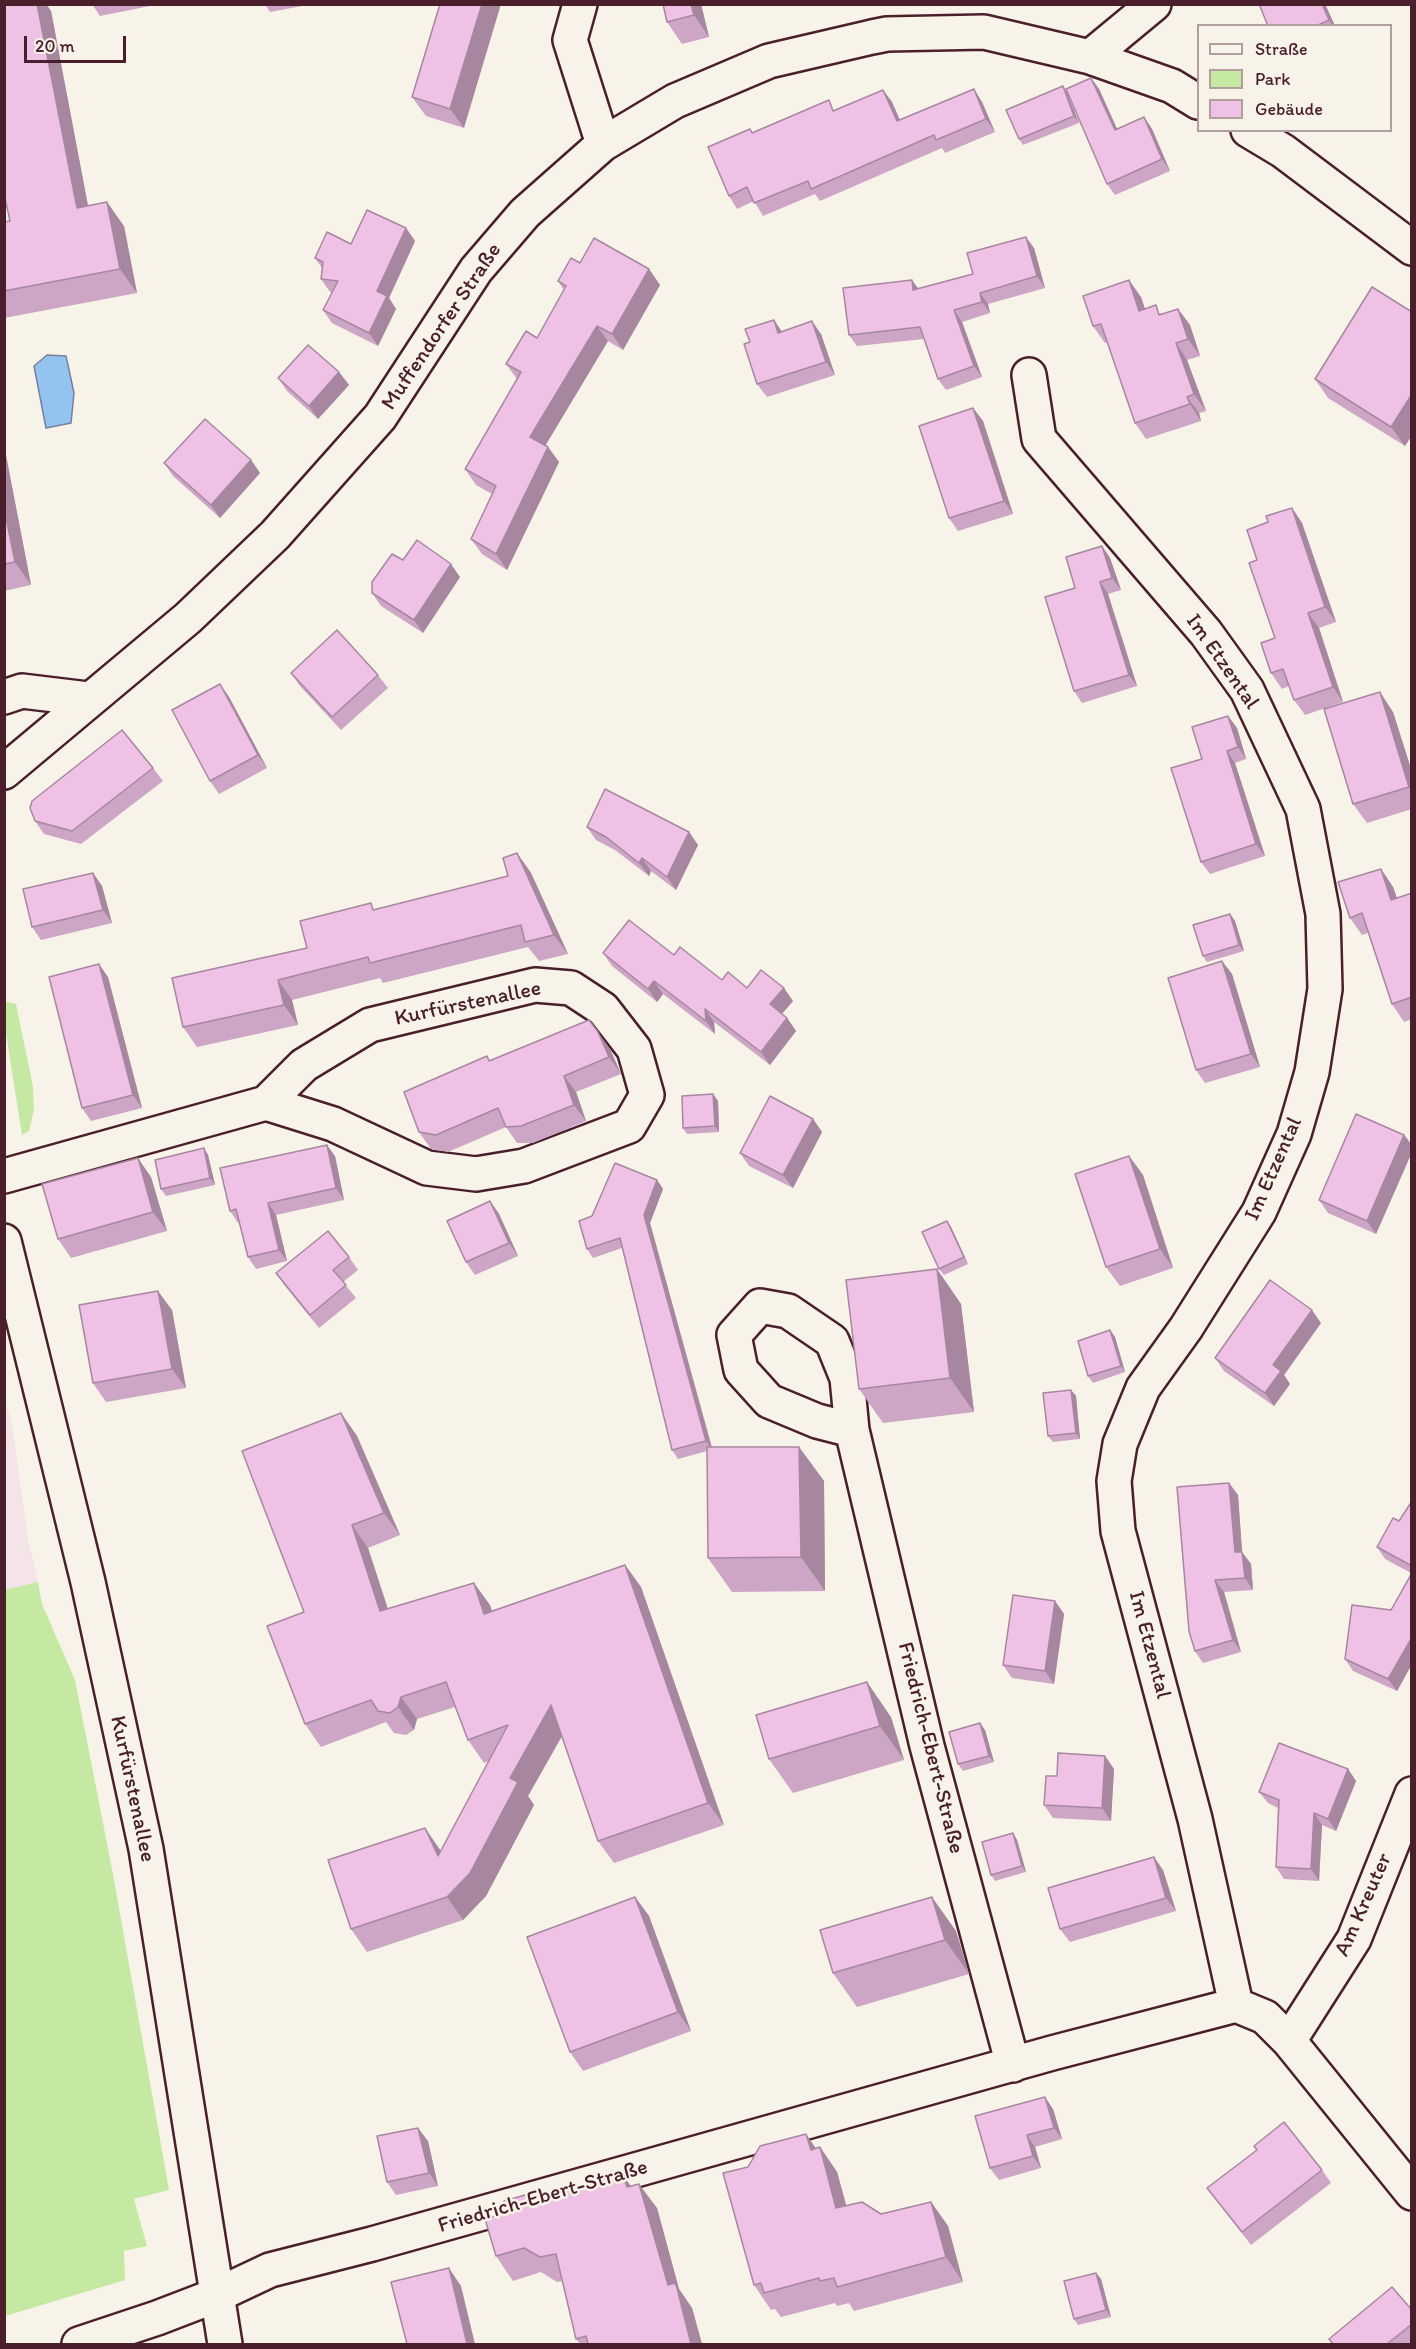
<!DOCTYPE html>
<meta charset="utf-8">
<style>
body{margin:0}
#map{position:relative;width:1416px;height:2349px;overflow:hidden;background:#f7f3e8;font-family:Itim,sans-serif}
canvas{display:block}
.frame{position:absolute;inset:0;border:6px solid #4a1f2b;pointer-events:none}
.legend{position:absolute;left:1197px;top:24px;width:195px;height:108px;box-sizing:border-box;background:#f7f3e8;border:2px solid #b29e9c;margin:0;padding:8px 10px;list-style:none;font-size:18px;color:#4a1f2b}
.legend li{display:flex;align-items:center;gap:12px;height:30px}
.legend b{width:30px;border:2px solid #b29e9c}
.scale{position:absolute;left:24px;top:36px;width:102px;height:27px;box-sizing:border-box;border:3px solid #4a1f2b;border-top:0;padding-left:8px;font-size:18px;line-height:21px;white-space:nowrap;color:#4a1f2b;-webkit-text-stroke:4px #f7f3e8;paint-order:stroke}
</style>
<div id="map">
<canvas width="1416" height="2349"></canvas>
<div class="frame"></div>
<ul class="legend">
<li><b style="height:8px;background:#f7f3e8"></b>Straße</li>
<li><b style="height:16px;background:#c5e9a3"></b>Park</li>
<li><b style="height:16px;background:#eec1e5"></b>Gebäude</li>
</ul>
<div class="scale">20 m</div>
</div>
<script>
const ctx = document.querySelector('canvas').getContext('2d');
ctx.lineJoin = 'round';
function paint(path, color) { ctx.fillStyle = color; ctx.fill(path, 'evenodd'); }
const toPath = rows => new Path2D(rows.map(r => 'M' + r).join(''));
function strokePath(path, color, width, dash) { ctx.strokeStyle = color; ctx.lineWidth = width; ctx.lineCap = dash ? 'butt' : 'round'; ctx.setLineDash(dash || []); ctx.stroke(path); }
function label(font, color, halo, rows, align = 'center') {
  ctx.font = font + ' Itim,sans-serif'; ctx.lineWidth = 5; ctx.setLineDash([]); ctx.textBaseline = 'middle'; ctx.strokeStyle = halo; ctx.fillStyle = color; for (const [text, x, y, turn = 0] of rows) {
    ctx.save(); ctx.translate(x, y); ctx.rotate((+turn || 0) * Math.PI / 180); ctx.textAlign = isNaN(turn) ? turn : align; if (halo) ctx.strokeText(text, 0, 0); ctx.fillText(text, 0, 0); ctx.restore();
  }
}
const built = toPath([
 [4,1394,12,1424,28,1539,38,1582,5,1590]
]);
const green = toPath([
 [4,1001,16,1004,33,1087,34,1110,29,1131,22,1135,5,1027],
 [38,1582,42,1604,75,1680,113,1874,169,2190,134,2199,147,2246,124,2251,125,2280,5,2316,4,1590]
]);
const water = toPath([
 [47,355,66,356,74,393,71,423,46,428,34,366,47,355]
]);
const minor = toPath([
 [580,4,570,40,603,144],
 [1090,57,1154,4],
 [1248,130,1283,151,1412,248],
 [1029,375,1039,439,1206,633,1247,690,1303,809,1323,914,1325,989,1312,1072,1294,1134,1259,1212,1186,1328,1143,1388,1120,1444,1114,1481,1118,1531,1195,1819,1236,2005],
 [4,697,22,691,88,699],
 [4,772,188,618,275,535,380,417,476,270,525,213,603,144,675,101,769,61,872,37,887,34,984,32,1090,57,1172,86,1198,102],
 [535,985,571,988,603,1009,634,1049,647,1095,629,1126,524,1166,476,1174,427,1168,333,1124,266,1103,304,1065,370,1025,535,985],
 [4,1176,266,1103],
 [4,1241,88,1582,146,1849,225,2344],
 [852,1430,817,1421,769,1401,741,1370,734,1335,760,1306,788,1311,832,1341,847,1378,852,1430,927,1746,1013,2065],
 [1289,2041,1354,1939,1412,1794],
 [79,2344,157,2318,217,2295,270,2270,372,2244,1052,2053,1236,2005,1265,2017,1289,2041,1412,2193]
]);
const wall = toPath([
 [4,4,46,4,51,11,88,206,124,226,137,293,4,318,4,222,10,221],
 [92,4,160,4,100,16],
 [265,4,313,4,270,12],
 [440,4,464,128,426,116,412,97],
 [663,4,701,4,709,37,682,44,667,22],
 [1325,4,1335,26,1268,26],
 [1091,78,1099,89,1117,129,1144,117,1152,129,1170,171,1115,195,1107,184],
 [1063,86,1067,93,1079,123,1023,145,1019,139],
 [883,90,892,102,900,120,982,102,995,132,945,153,942,148,820,201,815,194,763,216,754,201,737,209,729,196,753,133,836,110],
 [406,228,415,241,389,298,396,309,378,346,332,323,323,310,332,292,330,292,321,279,322,268,315,258,351,244],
 [1034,248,1045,288,988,304,990,313,962,322,982,377,946,390,938,379,924,339,857,346,849,335,973,274],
 [580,263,649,269,660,285,623,350,608,341,545,445,548,447,559,462,507,570,482,554,471,539,492,494,476,485,465,469,517,379,506,364,537,338,564,290,558,281],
 [1141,297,1145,309,1162,314,1178,309,1190,325,1200,356,1187,360,1206,411,1199,413,1201,421,1146,439,1135,423,1107,342,1105,343,1093,326],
 [1412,312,1412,435,1405,446,1328,398,1315,379],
 [782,332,821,334,835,375,767,397,757,384],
 [339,372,349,385,318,419,287,391,278,378],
 [973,408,983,421,1013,514,958,531,949,518],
 [4,445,31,585,4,591],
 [251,460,260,473,220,518,173,476,164,463],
 [1292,508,1302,523,1335,619,1336,622,1319,628,1343,702,1305,715,1294,700,1289,686,1282,689,1271,673,1275,638,1257,560,1268,522],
 [1102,546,1110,558,1121,590,1108,594,1137,686,1082,703,1074,691],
 [403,560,460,577,423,633,381,606,372,593],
 [291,673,378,675,388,688,341,730,300,686],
 [220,684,229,697,267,768,219,794,210,781],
 [1393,712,1412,772,1412,809,1367,823,1353,804],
 [1228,716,1237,728,1246,759,1235,763,1265,856,1210,874,1201,862],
 [153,768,163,781,81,844,44,834,35,821],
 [587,827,689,832,698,845,676,890,651,871,649,876,615,850,596,840],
 [517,853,531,873,568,954,539,961,528,947,383,983,380,978,292,1000,298,1025,197,1047,183,1027,307,948,376,909,508,876],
 [1381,869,1393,887,1397,898,1412,893,1412,1019,1404,1022,1392,1004,1368,933,1362,935,1350,918],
 [93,873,102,886,112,923,41,940,32,927],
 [1230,914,1235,921,1244,951,1207,962,1203,956],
 [603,953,674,955,722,980,793,1001,782,1014,787,1018,796,1031,770,1065,714,1022,715,1034,663,994,657,1002,612,966],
 [1222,961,1232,974,1260,1067,1205,1083,1196,1070],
 [108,977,142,1108,91,1121,82,1108],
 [610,1049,621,1074,576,1092,586,1121,533,1143,517,1143,506,1127,448,1152,431,1149,419,1132,490,1061],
 [713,1094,718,1101,719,1132,687,1134,683,1128],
 [813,1119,822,1132,793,1188,749,1166,740,1153],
 [1404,1135,1412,1145,1412,1152,1376,1234,1328,1213,1319,1200],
 [204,1148,208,1155,215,1185,166,1196,161,1189],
 [335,1156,344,1200,276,1215,287,1261,256,1269,248,1257,239,1222,238,1223,230,1211],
 [1129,1156,1143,1175,1173,1268,1120,1286,1106,1267],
 [151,1177,167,1231,71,1258,58,1239],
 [657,1180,663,1189,650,1223,712,1447,799,1447,824,1481,825,1591,732,1592,708,1558,707,1451,678,1459,672,1450,622,1248,593,1258,587,1249,592,1216],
 [490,1201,499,1214,518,1256,475,1275,466,1262],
 [947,1221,951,1227,968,1264,944,1275,939,1269],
 [349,1257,358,1270,343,1282,356,1298,319,1328,285,1286,276,1273],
 [937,1269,961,1304,974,1412,883,1423,859,1389],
 [172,1310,186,1388,106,1402,93,1383],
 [1321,1323,1284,1375,1290,1384,1274,1406,1224,1371,1215,1358],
 [1110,1330,1115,1337,1125,1372,1093,1383,1088,1376],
 [1071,1390,1076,1396,1080,1439,1053,1442,1048,1436],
 [341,1413,357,1436,400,1535,368,1548,388,1609,490,1605,491,1611,625,1565,641,1587,724,1825,614,1863,598,1841,562,1736,528,1796,534,1805,486,1896,463,1920,367,1952,351,1929,441,1851,489,1761,484,1763,468,1740,455,1707,417,1719,414,1730,406,1735,394,1733,386,1722,321,1747,305,1724,304,1612],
 [1229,1483,1238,1495,1242,1552,1251,1564,1253,1590,1224,1592,1241,1652,1203,1663,1195,1651],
 [1412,1501,1412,1664,1397,1691,1353,1671,1345,1659,1391,1610,1411,1573,1385,1559,1377,1547,1399,1521],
 [1055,1601,1064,1614,1054,1684,1012,1678,1003,1665],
 [891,1717,904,1760,793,1793,769,1759],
 [985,1730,994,1762,963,1771,958,1764],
 [1105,1756,1114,1769,1111,1821,1053,1818,1044,1805,1057,1776],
 [1348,1769,1356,1781,1336,1831,1322,1825,1319,1881,1284,1879,1276,1867,1278,1808,1268,1803,1259,1792],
 [1013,1833,1017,1840,1026,1872,995,1881,991,1875],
 [1163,1870,1176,1911,1070,1942,1060,1929],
 [635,1897,649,1916,691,2031,583,2071,570,2052],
 [956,1931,969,1974,857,2007,833,1973],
 [1053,2109,1062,2139,1035,2147,1041,2168,999,2180,990,2168],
 [428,2141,438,2186,396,2195,387,2182],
 [820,2147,837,2172,846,2206,881,2214,931,2202,948,2226,963,2282,854,2311,849,2303,837,2306,835,2303,781,2317,775,2309,771,2310,754,2285,748,2167],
 [1322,2170,1331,2183,1251,2245,1207,2188],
 [631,2186,657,2208,679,2289,692,2308,702,2344,580,2344,576,2339,562,2281,557,2282,541,2272,513,2281,496,2256,507,2213,544,2198],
 [1096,2273,1101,2279,1111,2317,1078,2325,1074,2319],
 [1412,2310,1412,2344,1333,2344,1329,2339]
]);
const shadedWall = toPath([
 [37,4,46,4,51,11,93,232,77,208],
 [482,4,501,4,464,128,450,109],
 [691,4,701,4,709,37,694,15],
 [1322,4,1325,4,1335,26,1333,26,1329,20],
 [1091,78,1099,89,1123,142,1115,130],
 [1063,86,1067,93,1079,123,1074,116],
 [974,89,982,102,995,132,986,119],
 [883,90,892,102,906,134,897,121],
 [1144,117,1152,129,1170,171,1162,159],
 [107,202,124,226,137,293,120,269],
 [406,228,415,241,389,298,396,309,378,346,369,333,377,291],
 [1026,237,1034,248,1045,288,1037,276],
 [649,269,660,285,623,350,612,334],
 [912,280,920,291,913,290],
 [1129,280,1141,297,1151,327,1139,311],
 [980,293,988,304,990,313,982,302],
 [1178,309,1190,325,1200,356,1188,339],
 [954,310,962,322,982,377,974,366],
 [774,320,783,333,778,333],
 [812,321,821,334,835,375,826,362],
 [597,326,608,341,541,453,530,437],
 [1176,343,1187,360,1206,411,1194,394],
 [339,372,349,385,318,419,309,406],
 [1412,394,1412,435,1405,446,1391,427],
 [1187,397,1199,413,1201,421,1190,404],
 [973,408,983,421,1013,514,1004,501],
 [4,445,31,585,15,562,4,508],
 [548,447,559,462,507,570,496,554],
 [251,460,260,473,220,518,211,505],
 [1292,508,1302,523,1336,622,1325,607],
 [1102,546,1110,558,1121,590,1112,578],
 [451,564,460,577,423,633,414,620],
 [1100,582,1108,594,1137,686,1129,675],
 [1308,613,1319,628,1343,702,1333,687],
 [220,684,229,697,267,768,258,755],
 [1380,692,1393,712,1412,772,1412,791,1409,787],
 [1228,716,1237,728,1246,759,1238,747],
 [1227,751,1235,763,1265,856,1256,844],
 [689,832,698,845,676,890,667,877],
 [517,853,531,873,568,954,554,935],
 [642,858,651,871,649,876,639,863],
 [1381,869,1393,887,1404,918,1391,900],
 [93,873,102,886,112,923,103,910],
 [1230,914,1235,921,1244,951,1239,945],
 [1222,961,1232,974,1260,1067,1251,1054],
 [99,964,108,977,142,1108,133,1095],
 [278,980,292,1000,298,1025,284,1005],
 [654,981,663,994,657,1002,648,989],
 [784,988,793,1001,779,1017,770,1004],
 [705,1009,714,1022,715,1034,706,1021],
 [787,1018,796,1031,770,1065,761,1052],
 [598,1032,610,1049,621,1074,609,1057],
 [564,1076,576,1092,586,1121,574,1105],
 [713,1094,718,1101,719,1132,715,1126],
 [813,1119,822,1132,793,1188,783,1175],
 [1404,1135,1412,1145,1412,1152,1376,1234,1367,1221],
 [327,1145,335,1156,344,1200,336,1188],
 [204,1148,208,1155,215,1185,210,1178],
 [1129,1156,1143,1175,1173,1268,1160,1249],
 [138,1158,151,1177,167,1231,153,1212],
 [657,1180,663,1189,650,1223,712,1449,706,1441,644,1215],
 [490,1201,499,1214,518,1256,509,1243],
 [268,1203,276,1215,287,1261,279,1250],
 [947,1221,951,1227,968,1264,964,1257],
 [937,1269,961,1304,974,1412,950,1378],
 [158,1291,172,1310,186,1388,172,1369],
 [1312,1310,1321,1323,1284,1375,1290,1384,1274,1406,1265,1393,1273,1365],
 [1110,1330,1115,1337,1125,1372,1121,1366],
 [1071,1390,1076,1396,1080,1439,1076,1433],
 [341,1413,357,1436,400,1535,384,1513],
 [799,1447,824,1481,825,1591,801,1557],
 [1229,1483,1238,1495,1243,1564,1235,1552],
 [352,1525,368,1548,396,1634,380,1611],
 [1242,1552,1251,1564,1253,1590,1245,1578],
 [625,1565,641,1587,724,1825,708,1803],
 [1215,1580,1224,1592,1241,1652,1233,1640],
 [474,1583,490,1605,500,1636,484,1614],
 [1055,1601,1064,1614,1054,1684,1045,1671],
 [1412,1637,1412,1664,1397,1691,1388,1679],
 [867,1682,891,1717,904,1760,880,1726],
 [401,1697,417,1719,414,1730,398,1707],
 [551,1705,567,1727,528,1796,534,1805,486,1896,463,1920,447,1897,510,1778],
 [980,1723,985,1730,994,1762,989,1756],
 [1105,1756,1114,1769,1111,1821,1102,1808],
 [1348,1769,1356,1781,1336,1831,1328,1819],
 [1314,1813,1322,1825,1319,1881,1311,1869],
 [425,1828,441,1851,454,1879,438,1856],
 [1013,1833,1017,1840,1026,1872,1022,1866],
 [1154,1857,1163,1870,1176,1911,1166,1898],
 [635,1897,649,1916,691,2031,678,2012],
 [932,1897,956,1931,969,1974,945,1940],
 [1045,2097,1053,2109,1062,2139,1054,2128],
 [418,2128,428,2141,438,2186,429,2173],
 [806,2134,822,2157,820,2147,837,2172,854,2233,836,2208,811,2150],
 [1027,2135,1035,2147,1041,2168,1033,2156],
 [623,2175,640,2199,627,2187],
 [639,2184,657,2208,679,2289,692,2308,702,2344,691,2344,668,2285],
 [931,2202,948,2226,963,2282,946,2257],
 [449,2268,461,2286,475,2344,467,2344],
 [1096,2273,1101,2279,1111,2317,1106,2310]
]);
const building = toPath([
 [4,4,37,4,77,208,107,202,120,269,4,291,4,222,10,221,4,194,4,4],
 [440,4,482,4,450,109,412,97,440,4],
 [663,4,691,4,694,15,667,22,663,4],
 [1259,4,1322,4,1329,20,1316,26,1268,26,1259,4],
 [1091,78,1115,130,1144,117,1162,159,1107,184,1066,89,1091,78],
 [1063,86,1074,116,1019,139,1006,110,1063,86],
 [974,89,986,119,936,140,934,135,811,189,808,181,754,203,747,187,729,196,708,147,750,129,752,133,829,100,833,111,883,90,897,121,974,89],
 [367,210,406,228,377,291,387,296,369,333,323,310,338,281,321,279,323,262,315,258,327,232,351,244,367,210],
 [1026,237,1037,276,980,293,982,302,954,310,974,366,938,379,920,327,849,335,843,288,912,280,913,290,973,274,967,253,1026,237],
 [594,238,649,269,612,334,597,326,530,437,548,447,496,554,471,539,496,486,465,469,521,372,506,364,526,331,537,338,566,286,558,281,571,258,580,263,594,238],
 [1129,280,1139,311,1156,305,1159,315,1178,309,1188,339,1176,343,1194,394,1187,397,1190,404,1135,423,1101,324,1093,326,1083,296,1129,280],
 [1372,287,1412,312,1412,394,1391,427,1315,379,1372,287],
 [774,320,778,333,812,321,826,362,757,384,744,344,750,342,745,329,774,320],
 [308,345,339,372,309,406,278,378,308,345],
 [973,408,1004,501,949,518,919,426,973,408],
 [205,419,251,460,211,505,164,463,205,419],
 [4,508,15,562,4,564,4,508],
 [1292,508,1325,607,1308,613,1333,687,1294,700,1283,669,1271,673,1261,643,1275,638,1249,563,1257,560,1247,530,1268,522,1266,516,1292,508],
 [417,540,451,564,414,620,372,593,372,582,392,554,403,560,417,540],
 [1102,546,1112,578,1100,582,1129,675,1074,691,1045,597,1075,588,1066,557,1102,546],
 [337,630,378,675,332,717,291,673,337,630],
 [220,684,258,755,210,781,172,710,220,684],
 [1380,692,1409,787,1353,804,1324,709,1380,692],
 [1228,716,1238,747,1227,751,1256,844,1201,862,1171,768,1202,759,1192,727,1228,716],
 [122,730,153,768,72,831,35,821,30,808,32,801,122,730],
 [605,789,689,832,667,877,642,858,639,863,606,837,587,827,605,789],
 [517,853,554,935,525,942,521,925,370,963,368,957,278,980,284,1005,183,1027,172,978,307,948,300,921,371,903,373,910,508,876,503,858,517,853],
 [1381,869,1391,900,1412,893,1412,997,1392,1004,1362,913,1350,918,1338,882,1381,869],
 [93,873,103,910,32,927,23,889,93,873],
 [1230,914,1239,945,1203,956,1193,925,1230,914],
 [629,920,674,955,680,947,722,980,728,972,747,988,761,970,784,988,770,1004,787,1018,761,1052,705,1009,706,1021,654,981,648,989,603,953,629,920],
 [1222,961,1251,1054,1196,1070,1168,978,1222,961],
 [99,964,133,1095,82,1108,49,977,99,964],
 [589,1020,598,1032,609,1057,564,1076,574,1105,521,1126,506,1127,498,1108,436,1135,419,1132,404,1092,487,1056,489,1061,589,1020],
 [713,1094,715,1126,683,1128,682,1096,713,1094],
 [770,1096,813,1119,783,1175,740,1153,770,1096],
 [1356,1114,1404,1135,1367,1221,1319,1200,1356,1114],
 [327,1145,336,1188,268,1203,279,1250,248,1257,236,1209,230,1211,220,1168,327,1145],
 [204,1148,210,1178,161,1189,155,1160,204,1148],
 [1129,1156,1160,1249,1106,1267,1075,1174,1129,1156],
 [138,1158,153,1212,58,1239,42,1184,138,1158],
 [615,1163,657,1180,644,1215,706,1441,672,1450,620,1238,587,1249,579,1221,592,1216,615,1163],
 [490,1201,509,1243,466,1262,447,1221,490,1201],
 [947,1221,964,1257,939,1269,922,1232,947,1221],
 [328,1231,349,1257,333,1270,346,1285,310,1315,276,1273,328,1231],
 [937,1269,950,1378,859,1389,846,1280,937,1269],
 [1270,1280,1312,1310,1273,1365,1281,1371,1265,1393,1215,1358,1270,1280],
 [158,1291,172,1369,93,1383,79,1305,158,1291],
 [1110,1330,1121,1366,1088,1376,1078,1341,1110,1330],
 [1071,1390,1076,1433,1048,1436,1043,1393,1071,1390],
 [341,1413,384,1513,352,1525,380,1611,474,1583,484,1614,625,1565,708,1803,598,1841,551,1705,510,1778,518,1782,470,1873,447,1897,351,1929,328,1860,425,1828,438,1856,508,1725,468,1740,446,1682,401,1697,398,1707,390,1713,378,1711,371,1700,305,1724,267,1626,304,1612,242,1451,341,1413],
 [707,1447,799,1447,801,1557,708,1558,707,1447],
 [1229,1483,1235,1552,1242,1552,1245,1578,1215,1580,1233,1640,1195,1651,1189,1631,1177,1487,1229,1483],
 [1412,1501,1412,1566,1377,1547,1393,1518,1399,1521,1412,1501],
 [1412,1573,1412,1637,1388,1679,1345,1659,1352,1605,1391,1610,1412,1573],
 [1013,1595,1055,1601,1045,1671,1003,1665,1013,1595],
 [867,1682,880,1726,769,1759,756,1715,867,1682],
 [980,1723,989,1756,958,1764,949,1732,980,1723],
 [1279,1743,1348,1769,1328,1819,1314,1813,1311,1869,1276,1867,1279,1800,1259,1792,1279,1743],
 [1058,1753,1105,1756,1102,1808,1044,1805,1046,1776,1057,1776,1058,1753],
 [1013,1833,1022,1866,991,1875,982,1842,1013,1833],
 [1154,1857,1166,1898,1060,1929,1048,1888,1154,1857],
 [635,1897,678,2012,570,2052,527,1937,635,1897],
 [932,1897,945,1940,833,1973,820,1930,932,1897],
 [1045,2097,1054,2128,1027,2135,1033,2156,990,2168,975,2116,1045,2097],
 [1284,2122,1322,2170,1242,2232,1207,2188,1257,2150,1254,2146,1284,2122],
 [418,2128,429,2173,387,2182,377,2136,418,2128],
 [806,2134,811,2150,820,2147,836,2208,862,2202,881,2214,931,2202,946,2257,837,2287,834,2278,820,2281,819,2278,764,2293,761,2283,754,2285,723,2173,748,2167,760,2146,806,2134],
 [623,2175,627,2187,639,2184,668,2285,675,2283,677,2288,691,2344,588,2344,586,2336,576,2339,556,2254,540,2257,524,2248,496,2256,485,2219,507,2213,504,2201,539,2191,541,2198,623,2175],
 [449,2268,467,2344,407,2344,391,2282,449,2268],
 [1096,2273,1106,2310,1074,2319,1064,2281,1096,2273],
 [1392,2287,1412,2310,1412,2324,1387,2344,1333,2344,1329,2339,1392,2287]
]);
const streetNames = [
 ["Muffendorfer Straße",442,327,-56],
 ["Im Etzental",1222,662,55],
 ["Kurfürstenallee",468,1004,-12],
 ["Im Etzental",1274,1169,-66],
 ["Im Etzental",1149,1645,75],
 ["Friedrich-Ebert-Straße",930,1748,76],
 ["Kurfürstenallee",132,1789,78],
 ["Am Kreuter",1364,1905,-66],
 ["Friedrich-Ebert-Straße",543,2197,-16]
];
paint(built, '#f4e4e7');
paint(green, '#c5e9a3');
paint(water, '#93c3ee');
strokePath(water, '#7681a0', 1.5);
strokePath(minor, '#4a1f2b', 38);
strokePath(minor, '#f7f3e8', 33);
paint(wall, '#cda6c5');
paint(shadedWall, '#a787a0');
paint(building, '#eec1e5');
strokePath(building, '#a787a0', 1.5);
label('22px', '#4a1f2b', '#f7f3e8', streetNames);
</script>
